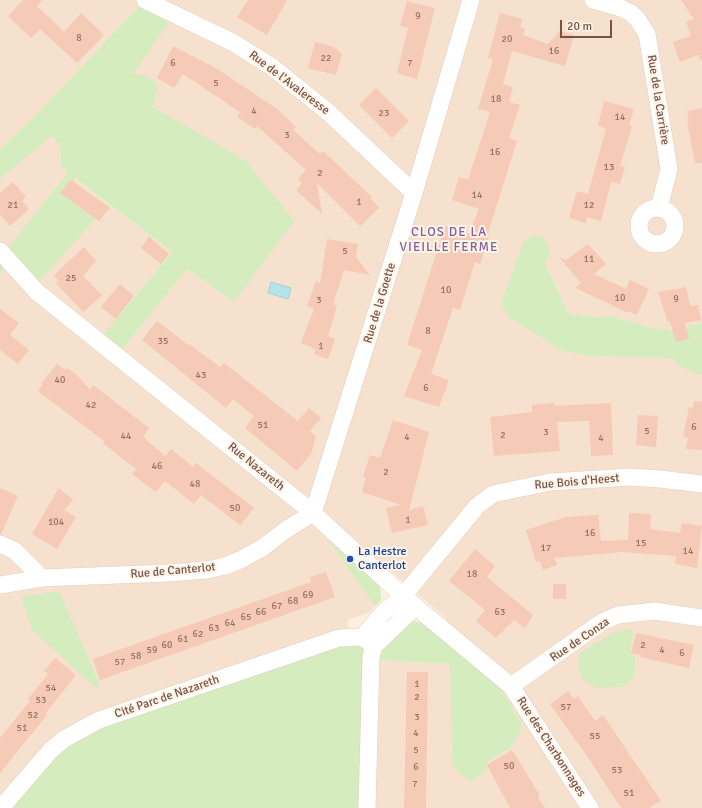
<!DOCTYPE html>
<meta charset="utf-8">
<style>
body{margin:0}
#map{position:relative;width:702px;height:808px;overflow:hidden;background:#fef0e0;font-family:Signika,sans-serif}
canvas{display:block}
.scale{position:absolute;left:560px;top:20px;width:52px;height:18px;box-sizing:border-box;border:2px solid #765346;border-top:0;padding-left:5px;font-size:12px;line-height:14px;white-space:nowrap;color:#765346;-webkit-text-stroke:3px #fff4e8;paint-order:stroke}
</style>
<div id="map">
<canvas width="702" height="808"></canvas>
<div class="scale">20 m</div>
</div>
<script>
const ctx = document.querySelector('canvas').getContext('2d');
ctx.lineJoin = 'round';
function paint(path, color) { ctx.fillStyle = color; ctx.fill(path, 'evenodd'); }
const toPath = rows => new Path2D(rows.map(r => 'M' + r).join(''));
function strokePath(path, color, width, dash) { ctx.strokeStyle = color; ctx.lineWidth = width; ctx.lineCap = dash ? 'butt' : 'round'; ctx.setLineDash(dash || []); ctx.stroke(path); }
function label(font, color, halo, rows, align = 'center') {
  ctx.font = font + ' Signika,sans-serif'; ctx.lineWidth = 4; ctx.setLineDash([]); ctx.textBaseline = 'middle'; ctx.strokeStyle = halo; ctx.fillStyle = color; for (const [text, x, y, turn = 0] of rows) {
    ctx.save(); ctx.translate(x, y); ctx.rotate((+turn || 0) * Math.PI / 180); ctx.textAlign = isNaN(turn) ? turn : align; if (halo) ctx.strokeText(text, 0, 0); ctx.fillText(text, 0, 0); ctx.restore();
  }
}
const residential = toPath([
 [0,0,702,0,702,323,691,324,683,331,647,327,633,322,609,316,595,317,569,314,545,262,549,255,509,317,562,351,591,356,672,358,679,366,694,373,702,375,702,808,367,808,378,660,450,664,452,764,482,774,490,760,510,748,441,626,446,618,388,569,326,524,328,540,375,606,370,612,348,620,349,635,0,808,0,275,10,262,0,251,0,179,52,135,60,145,61,168,172,252,119,315,117,356,187,269,234,302,153,107,158,88,133,75,145,0,36,115,0,150]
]);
const green = toPath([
 [145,0,175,13,133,74,144,75,155,82,158,88,153,107,245,160,294,221,234,302,187,269,117,356,98,341,172,252,75,178,66,189,99,215,33,288,10,262,0,275,0,251,3,254,68,173,61,168,60,145,52,136,0,179,0,150,36,115],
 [535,236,543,237,548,245,549,255,545,263,569,314,595,317,609,316,633,322,647,327,683,331,691,324,702,323,702,375,694,373,679,366,672,358,591,356,562,351,509,317,501,303,524,241],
 [325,523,380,580,381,601,375,606,328,540],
 [59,591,100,685,95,687,32,630,21,597],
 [415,621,427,625,491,679,501,690,521,723,521,731,510,748,490,760,482,774,471,781,460,774,452,764,450,664,378,660,379,647,406,622],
 [627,629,634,631,630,649,635,658,635,676,622,687,597,688,583,680,578,666,580,653,613,633],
 [366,632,367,808,5,808,63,738]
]);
const water = toPath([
 [271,282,291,288,288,299,268,293,271,282]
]);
const building = toPath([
 [23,0,42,0,37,6,64,32,81,13,104,35,77,63,40,29,31,38,8,16],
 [248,0,287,0,267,35,237,17],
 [681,0,702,0,702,62,698,55,680,62,673,42,691,36,686,22,694,19],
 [407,1,435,8,417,79,397,73,408,28,400,26],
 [500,13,522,19,520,27,525,29,523,35,547,44,556,36,558,31,574,35,565,66,512,51,503,84,513,87,509,102,520,105,509,138,517,141,487,236,489,237,480,264,475,262,460,310,453,308,431,374,449,380,439,407,404,396,422,350,407,345,445,226,469,234,479,209,452,200,459,177,468,180,490,112,478,109,493,59,488,58],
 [315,42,334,47,342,54,336,75,308,68],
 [173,46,214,67,277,109,296,127,293,130,320,154,323,151,372,197,370,198,379,208,360,226,317,183,322,214,296,190,302,183,298,179,306,170,257,126,255,129,237,117,240,112,183,74,174,88,157,78],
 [376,88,409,121,392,138,359,105],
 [604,101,634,109,629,125,632,126,620,166,625,167,620,184,611,182,601,221,587,217,586,223,569,218,577,191,588,194,606,129,598,125],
 [702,108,702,163,695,163,687,121,689,121,687,111],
 [71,180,110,208,99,221,60,193],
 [13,182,26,197,22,201,29,209,10,226,0,214,0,193],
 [149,237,169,254,161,264,141,248],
 [327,239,358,244,356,257,370,275,344,270,333,304,337,306,328,336,335,339,328,359,314,354,316,349,301,343,314,309,307,306,316,281,320,283],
 [588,244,606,264,594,274,626,289,630,280,649,289,637,315,629,311,628,313,576,288,581,283,559,257,566,260],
 [84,247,96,261,83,276,102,295,83,312,56,283,59,281,54,275],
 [120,284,134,296,116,319,101,307],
 [686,287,690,306,698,305,701,320,685,323,689,339,676,342,670,321,668,322,658,292],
 [0,309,19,323,10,335,29,350,18,364,0,350],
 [157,321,188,345,189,344,220,367,224,363,298,421,309,408,321,418,310,431,316,436,311,454,297,471,245,428,254,416,233,399,226,408,142,340],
 [57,364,65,370,67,368,79,377,90,390,93,385,149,428,143,437,165,456,171,449,193,467,196,463,254,508,240,525,201,495,194,504,165,481,156,492,132,474,136,469,103,443,104,441,38,391,43,384,41,383],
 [694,401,702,402,702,450,686,449,688,438,683,437,689,407,693,408],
 [555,403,555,406,611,403,613,455,591,456,589,421,557,422,560,451,494,456,490,417,532,412,532,405],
 [638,415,658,416,656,447,636,445],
 [393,420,429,432,409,510,423,506,428,525,392,533,386,508,401,505,362,492,366,477,363,477,370,455,380,458],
 [0,488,18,496,1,534,0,534],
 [59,488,73,500,64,510,76,517,57,549,32,534],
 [629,513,651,514,650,529,680,533,682,523,702,526,697,568,675,564,676,556,622,552,554,558,557,565,543,570,540,561,536,562,526,530,566,517,598,515,601,541,628,540],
 [475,549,495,566,487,577,533,615,525,628,514,620,496,638,476,621,485,610,449,581],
 [326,572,335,597,100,680,93,659,311,582,310,577],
 [553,584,566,584,566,599,553,599],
 [636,633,694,645,689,668,640,657,641,655,631,653],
 [55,658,76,675,45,714,47,715,0,773,0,738,30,701,28,699,48,674,44,671],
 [407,672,428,672,426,808,404,808],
 [568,691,574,699,578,696,595,721,603,715,661,801,649,808,622,808,617,802,587,756,550,704],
 [512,750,533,784,540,796,538,798,545,808,510,808,487,765]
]);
const street = toPath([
 [145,0,234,43,272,67,328,112,414,193],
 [593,0,621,8,631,13,638,20,647,34,669,169,659,208],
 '639 226a18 18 0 1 1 36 0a18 18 0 1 1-36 0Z',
 [0,251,37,292,313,513,403,596,511,686,590,808],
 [313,513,414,193,471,0],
 [0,544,15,551,42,578],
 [0,585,42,578,168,573,207,570,225,566,240,560,262,548,287,529,313,513],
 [362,637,383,613,403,596,477,506,493,494,550,482,630,477,660,479,702,484],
 [511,686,602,622,618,615,655,611,702,618],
 [1,808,50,751,64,739,99,720,339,638,362,637,374,646],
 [367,808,371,657,374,646,416,606]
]);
const markers = [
 [350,559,4,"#1a4fb4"]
];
const numberNames = [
 ["9",418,16],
 ["8",79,38],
 ["20",507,39],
 ["16",554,51],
 ["22",326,58],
 ["6",173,63],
 ["7",410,63],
 ["5",216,83],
 ["18",496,99],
 ["4",254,111],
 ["23",384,113],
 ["14",620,117],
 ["3",287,135],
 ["16",495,152],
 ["13",609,167],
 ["2",320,173],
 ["14",477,195],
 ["1",359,202],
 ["21",13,205],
 ["12",589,205],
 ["5",345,251],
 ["11",589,259],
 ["25",71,278],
 ["10",446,290],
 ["10",620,298],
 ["9",676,299],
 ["3",319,300],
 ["8",428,331],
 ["35",163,341],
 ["1",321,346],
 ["43",201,375],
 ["40",60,380],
 ["6",426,388],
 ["42",91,405],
 ["51",263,425],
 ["6",694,427],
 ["5",647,431],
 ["3",546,432],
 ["2",503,435],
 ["44",126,436],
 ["4",407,437],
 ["4",601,438],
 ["46",157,466],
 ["2",386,472],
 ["48",195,484],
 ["50",235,508],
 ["1",408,520],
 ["104",56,522],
 ["16",590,533],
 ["15",641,543],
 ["17",546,548],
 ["14",688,551],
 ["18",472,574],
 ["69",308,595],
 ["68",293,601],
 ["67",277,606],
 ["66",261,612],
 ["63",500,612],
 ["65",246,617],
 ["64",230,623],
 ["63",214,628],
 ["62",198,634],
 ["61",183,639],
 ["60",167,645],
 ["2",643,645],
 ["59",152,650],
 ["4",662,650],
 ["6",682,653],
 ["58",136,656],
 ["57",120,662],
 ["1",417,684],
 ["54",51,688],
 ["2",417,697],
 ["53",41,700],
 ["57",566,707],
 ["52",33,715],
 ["3",417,717],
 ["51",22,728],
 ["4",416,733],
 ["55",595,736],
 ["5",416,750],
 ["50",509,766],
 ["6",416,767],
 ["53",617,770],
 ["7",415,784],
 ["51",629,793]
];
const streetNames = [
 ["Rue de l'Avaleresse",289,83,37],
 ["Rue de la Carrière",658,100,81],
 ["Rue de la Goette",380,303,-73],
 ["Rue Nazareth",256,467,39],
 ["Rue Bois d'Heest",577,482,-5],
 ["Rue de Canterlot",173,571,-5],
 ["Rue de Conza",580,640,-34],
 ["Cité Parc de Nazareth",167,697,-19],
 ["Rue des Charbonnages",551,747,57]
];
const transitNames = [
 ["La Hestre",358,552],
 ["Canterlot",358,566]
];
const neighbourhoodNames = [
 ["CLOS DE LA",449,233],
 ["VIEILLE FERME",449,248]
];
paint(residential, '#f6e1ce');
paint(green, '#d4ecbe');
paint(water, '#b3e5e8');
strokePath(water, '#99d6db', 1);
paint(building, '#f5cab6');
strokePath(street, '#e4cdbe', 18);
strokePath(street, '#fff', 17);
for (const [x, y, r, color] of markers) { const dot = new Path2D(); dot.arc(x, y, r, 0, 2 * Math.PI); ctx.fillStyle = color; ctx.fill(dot); strokePath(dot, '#fff4e8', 1.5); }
label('10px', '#967162', null, numberNames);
label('12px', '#765346', '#fff4e8', streetNames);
label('12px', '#164399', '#fff4e8', transitNames, 'left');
ctx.letterSpacing = '1px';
label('13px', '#82609a', '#fff4e8', neighbourhoodNames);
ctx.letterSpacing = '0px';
</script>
